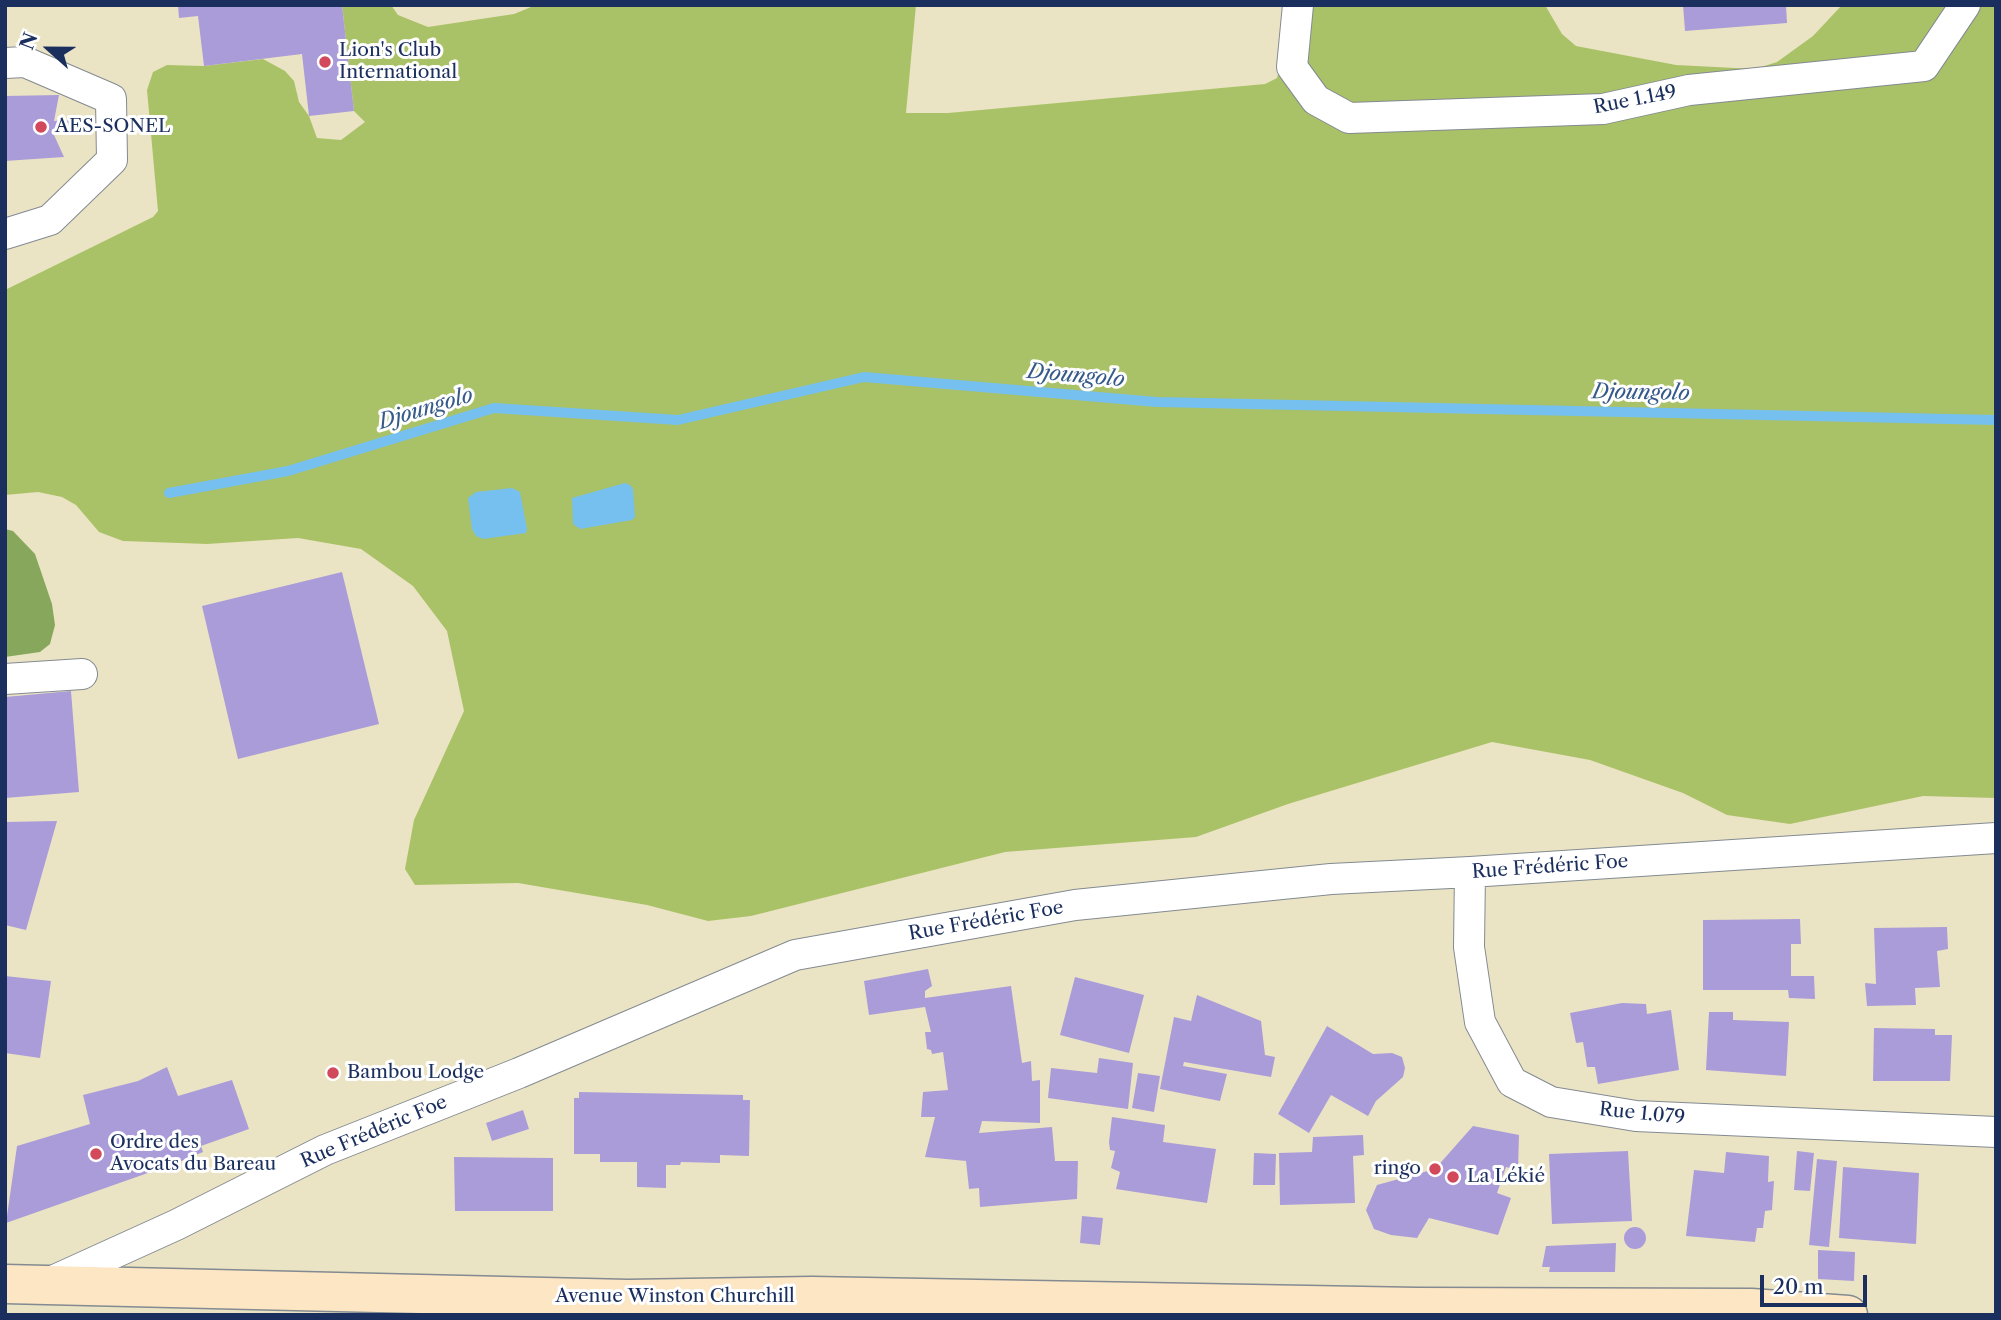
<!DOCTYPE html>
<meta charset="utf-8">
<style>
body{margin:0}
#map{position:relative;width:2001px;height:1320px;overflow:hidden;background:#ebe4c4;font-family:"Libre Caslon Text",serif}
canvas{display:block}
.frame{position:absolute;inset:0;border:7px solid #1b2f5e;pointer-events:none}
.north{position:absolute;left:14px;top:14px;width:70px;height:70px;-webkit-text-stroke:5px #fff;paint-order:stroke;rotate:291deg;font-size:19px;font-weight:700;line-height:28px;text-align:center;color:#1b2f5e}
.north::after{content:'';display:block;margin:auto;width:24px;height:32px;background:#1b2f5e;clip-path:polygon(50% 0,100% 100%,50% 72%,0 100%)}
.scale{position:absolute;left:1760px;top:1275px;width:107px;height:32px;box-sizing:border-box;border:4px solid #1b2f5e;border-top:0;padding-left:9px;font-size:21px;line-height:24px;white-space:nowrap;color:#1b2f5e;-webkit-text-stroke:5px #fff;paint-order:stroke}
</style>
<div id="map">
<canvas width="2001" height="1320"></canvas>
<div class="frame"></div>
<div class="north">N</div>
<div class="scale">20 m</div>
</div>
<script>
const ctx = document.querySelector('canvas').getContext('2d');
ctx.lineJoin = 'round';
function paint(path, color) { ctx.fillStyle = color; ctx.fill(path, 'evenodd'); }
const toPath = rows => new Path2D(rows.map(r => 'M' + r).join(''));
function strokePath(path, color, width, dash) { ctx.strokeStyle = color; ctx.lineWidth = width; ctx.lineCap = dash ? 'butt' : 'round'; ctx.setLineDash(dash || []); ctx.stroke(path); }
function label(font, color, halo, rows, align = 'center') {
  ctx.font = font + ' "Libre Caslon Text",serif'; ctx.lineWidth = 6; ctx.setLineDash([]); ctx.textBaseline = 'middle'; ctx.strokeStyle = halo; ctx.fillStyle = color; for (const [text, x, y, turn = 0] of rows) {
    ctx.save(); ctx.translate(x, y); ctx.rotate((+turn || 0) * Math.PI / 180); ctx.textAlign = isNaN(turn) ? turn : align; if (halo) ctx.strokeText(text, 0, 0); ctx.fillText(text, 0, 0); ctx.restore();
  }
}
const green = toPath([
 [342,5,391,5,398,15,428,27,514,14,536,5,916,5,906,113,948,113,1265,84,1277,78,1295,5,1545,5,1562,34,1576,46,1676,65,1755,69,1777,62,1813,36,1842,5,1996,5,1996,798,1923,796,1790,824,1727,815,1683,793,1590,760,1492,742,1288,804,1196,837,1005,852,751,916,708,921,647,905,518,883,415,885,405,869,414,820,464,711,447,631,413,586,361,549,298,538,207,544,123,541,99,532,76,505,62,497,38,492,5,495,5,290,153,217,158,211,147,90,153,72,167,65,204,66,263,59,285,71,294,81,299,102,309,116,317,138,341,140,365,122,354,111]
]);
const forest = toPath([
 [5,529,13,531,35,554,52,604,55,625,50,644,40,652,5,657]
]);
const water = toPath([
 [625,483,630,485,633,489,635,517,632,520,580,529,573,524,572,498],
 [512,488,520,492,527,529,526,533,483,539,476,536,472,529,468,498,476,492]
]);
const stream = toPath([
 [169,493,288,471,494,408,678,420,864,377,1157,402,1996,420]
]);
const building = toPath([
 [178,5,342,5,354,111,309,116,302,54,204,66,198,16,179,18],
 [1683,5,1786,5,1787,23,1685,31],
 [59,95,54,121,75,119,76,132,54,135,64,157,5,161,5,96],
 [342,572,379,724,238,759,202,606],
 [71,691,79,792,5,798,5,697],
 [57,821,26,930,5,925,5,822],
 [1800,919,1801,944,1791,944,1791,976,1814,976,1815,999,1789,998,1788,990,1703,990,1703,920],
 [1947,927,1948,949,1937,951,1940,987,1915,988,1916,1005,1867,1006,1865,983,1876,984,1874,928],
 [928,969,932,986,925,991,925,998,1011,986,1022,1063,1031,1061,1032,1081,1040,1080,1040,1123,982,1121,979,1133,1052,1127,1055,1161,1078,1161,1077,1199,980,1207,979,1188,969,1189,966,1161,925,1157,935,1117,921,1117,923,1092,948,1090,943,1052,932,1054,931,1050,927,1049,925,1032,931,1032,925,1007,869,1015,864,981],
 [5,976,51,981,40,1058,5,1053],
 [1075,977,1144,995,1129,1053,1060,1035],
 [1197,995,1261,1021,1265,1055,1275,1057,1271,1077,1184,1062,1183,1066,1227,1074,1220,1101,1160,1089,1174,1017,1191,1021],
 [1622,1003,1646,1004,1647,1014,1671,1010,1679,1070,1598,1084,1595,1067,1587,1067,1583,1042,1576,1043,1570,1013],
 [1709,1012,1733,1012,1733,1020,1789,1022,1786,1076,1706,1070],
 [1327,1026,1373,1054,1392,1053,1402,1057,1405,1068,1403,1077,1376,1101,1368,1116,1331,1095,1309,1133,1278,1114],
 [1874,1028,1935,1029,1935,1035,1952,1035,1950,1081,1873,1081],
 [1099,1058,1133,1063,1128,1109,1048,1098,1051,1068,1097,1073],
 [167,1067,178,1096,232,1080,249,1129,201,1146,203,1152,179,1162,6,1223,17,1146,90,1124,83,1095,138,1081],
 [1138,1073,1160,1076,1154,1112,1132,1108],
 [579,1092,743,1095,743,1100,750,1100,749,1156,720,1155,720,1163,681,1162,680,1165,666,1165,666,1188,637,1187,637,1162,600,1162,600,1154,574,1154,574,1098,579,1098],
 [523,1110,529,1129,492,1141,486,1123],
 [1112,1117,1165,1125,1163,1142,1216,1149,1207,1203,1116,1189,1120,1172,1111,1168,1115,1151,1110,1150,1109,1142],
 [1473,1126,1519,1135,1518,1170,1506,1167,1497,1193,1511,1198,1498,1235,1429,1218,1417,1238,1391,1235,1374,1229,1366,1210,1377,1185,1435,1169],
 [1363,1135,1364,1155,1353,1156,1355,1203,1280,1205,1279,1153,1312,1152,1313,1137],
 [1628,1151,1632,1221,1552,1224,1549,1154],
 [1797,1151,1814,1153,1810,1191,1794,1190],
 [1726,1152,1769,1156,1768,1182,1774,1181,1772,1210,1765,1211,1763,1228,1757,1228,1755,1242,1686,1236,1694,1170,1724,1173],
 [1254,1153,1276,1154,1275,1185,1253,1185],
 [454,1157,553,1158,553,1211,455,1211],
 [1817,1159,1837,1161,1829,1247,1809,1245],
 [1843,1167,1919,1173,1916,1244,1839,1238],
 [1082,1216,1103,1218,1100,1245,1080,1243],
 '1624 1238a11 11 0 1 1 22 0a11 11 0 1 1-22 0Z',
 [1616,1243,1615,1272,1549,1272,1550,1267,1542,1267,1546,1246],
 [1818,1250,1855,1252,1854,1281,1818,1279]
]);
const street = toPath([
 [1298,5,1292,67,1316,100,1349,118,1603,109,1689,90,1924,66,1965,5],
 [5,63,25,62,111,99,112,160,50,220,5,234],
 [5,679,82,674],
 [1470,872,1469,947,1480,1022,1512,1082,1551,1102,1636,1116,1996,1132],
 [46,1284,176,1225,325,1150,519,1073,795,955,1075,905,1331,879,1470,872,1996,838]
]);
const secondary = toPath([
 [5,1284,628,1299,812,1296,1417,1307,1751,1308,1848,1315]
]);
const markers = [
 [325,62,7,"#d1495b"],
 [41,127,7,"#d1495b"],
 [333,1073,7,"#d1495b"],
 [96,1154,7,"#d1495b"],
 [1435,1169,7,"#d1495b"],
 [1453,1177,7,"#d1495b"]
];
const poiNames = [
 ["Lion's Club",339,51],
 ["International",339,73],
 ["AES-SONEL",55,127],
 ["Bambou Lodge",347,1073],
 ["Ordre des",110,1143],
 ["Avocats du Bareau",110,1165],
 ["ringo",1421,1169,"right"],
 ["La Lékié",1467,1177]
];
const streetNames = [
 ["Rue 1.149",1635,100,-11],
 ["Rue Frédéric Foe",1550,867,-4],
 ["Rue Frédéric Foe",986,921,-10],
 ["Rue 1.079",1642,1114,6],
 ["Rue Frédéric Foe",374,1132,-23],
 ["Avenue Winston Churchill",675,1297]
];
const waterNames = [
 ["Djoungolo",1076,376,5],
 ["Djoungolo",1641,393,1],
 ["Djoungolo",426,409,-17]
];
paint(green, '#aac267');
paint(forest, '#87a85c');
paint(water, '#75c0ee');
strokePath(stream, '#75c0ee', 10);
paint(building, '#aa9cd9');
strokePath(street, '#838a91', 32);
strokePath(secondary, '#838a91', 41);
strokePath(street, '#fff', 30);
strokePath(secondary, '#fce6c4', 38);
for (const [x, y, r, color] of markers) { const dot = new Path2D(); dot.arc(x, y, r, 0, 2 * Math.PI); ctx.fillStyle = color; ctx.fill(dot); strokePath(dot, '#fff', 2.5); }
label('19px', '#1b2f5e', '#fff', poiNames, 'left');
label('19px', '#1b2f5e', '#fff', streetNames);
label('italic 21px', '#365a89', '#fff', waterNames);
</script>
